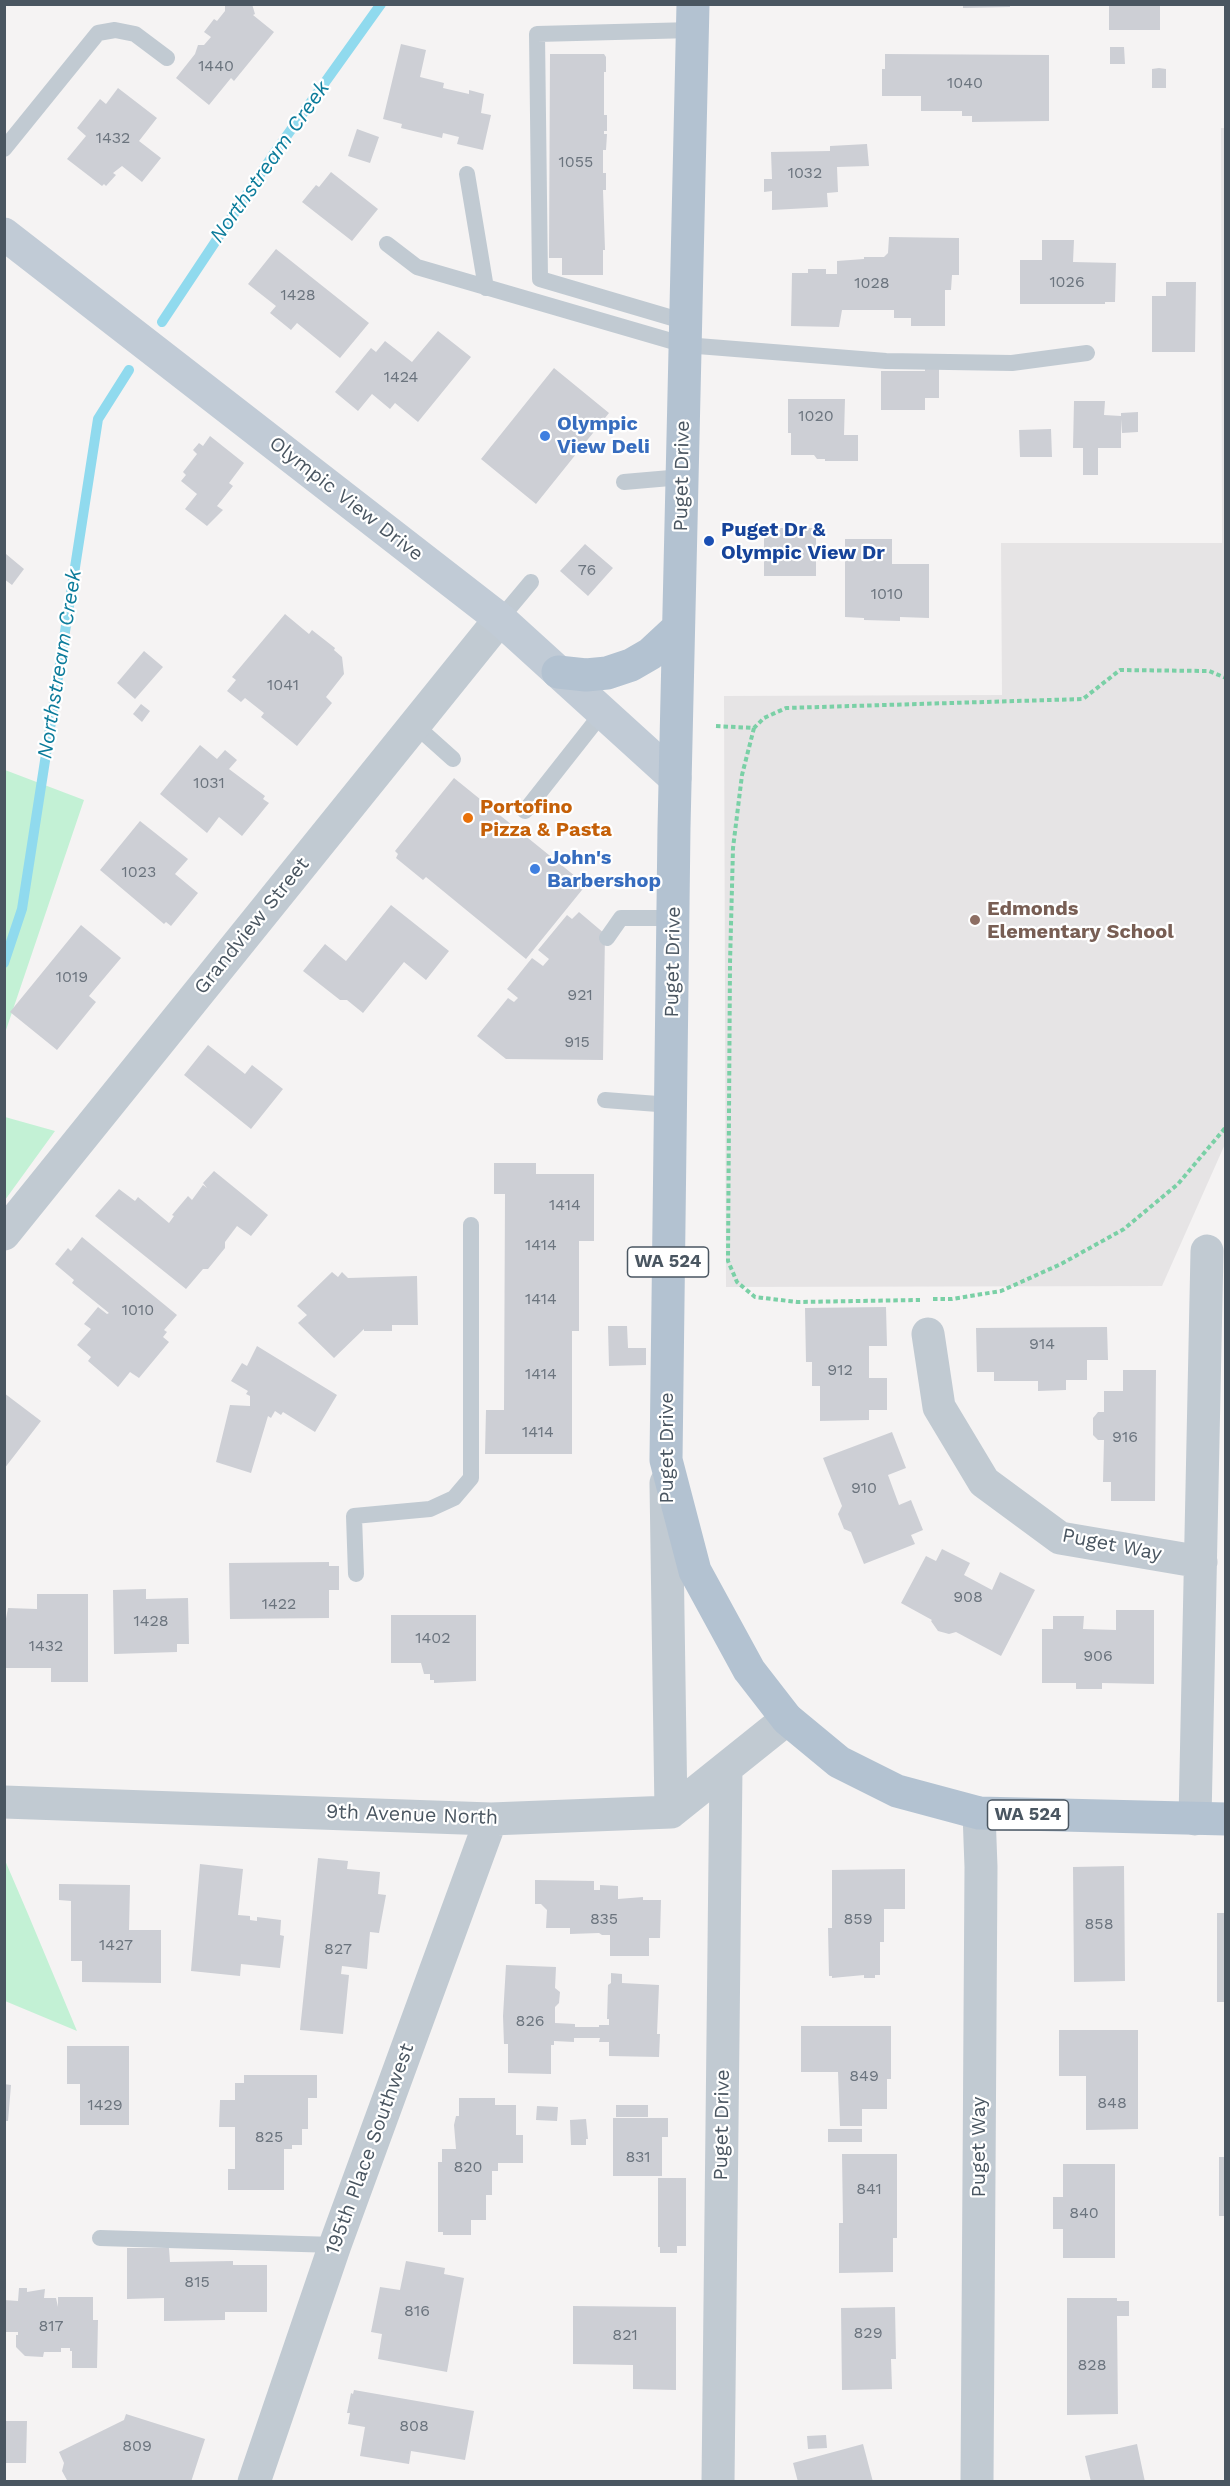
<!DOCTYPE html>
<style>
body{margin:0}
#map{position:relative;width:1230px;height:2486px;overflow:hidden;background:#f5f3f3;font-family:"Work Sans",sans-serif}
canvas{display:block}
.frame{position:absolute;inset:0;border:6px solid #4a5661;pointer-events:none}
</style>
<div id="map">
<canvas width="1230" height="2486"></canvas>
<div class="frame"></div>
</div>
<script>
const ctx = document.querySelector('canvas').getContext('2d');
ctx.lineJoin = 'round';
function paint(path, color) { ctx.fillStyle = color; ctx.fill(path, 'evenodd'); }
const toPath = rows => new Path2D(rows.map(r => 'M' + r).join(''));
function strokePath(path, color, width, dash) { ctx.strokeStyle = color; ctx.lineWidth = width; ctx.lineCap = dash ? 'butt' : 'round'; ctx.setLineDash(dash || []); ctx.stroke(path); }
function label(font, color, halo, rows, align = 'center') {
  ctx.font = font + ' "Work Sans",sans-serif'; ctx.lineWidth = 4.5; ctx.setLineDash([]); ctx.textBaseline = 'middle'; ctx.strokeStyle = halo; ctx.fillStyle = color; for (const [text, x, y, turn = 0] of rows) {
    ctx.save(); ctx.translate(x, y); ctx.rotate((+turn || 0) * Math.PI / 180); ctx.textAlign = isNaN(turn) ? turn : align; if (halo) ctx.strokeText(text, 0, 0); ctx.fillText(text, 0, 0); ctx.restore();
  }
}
const education = toPath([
 [1221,128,1226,128,1225,1144,1162,1286,726,1287,724,696,1002,695,1001,543,1222,543]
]);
const green = toPath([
 [5,770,84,800,5,1033],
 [5,1117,55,1131,5,1200,4,1117],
 [4,1858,28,1914,77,2031,5,2001]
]);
const stream = toPath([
 [162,322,273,155,381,4],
 [4,963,22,909,98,419,129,370]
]);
const building = toPath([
 [225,4,252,4,255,14,253,15,274,32,234,81,231,78,209,105,176,78,195,54,198,45,204,45,211,37,204,32,214,19,217,21,225,11],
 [963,4,1010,4,1010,7,963,8],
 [1119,4,1160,4,1160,30,1109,30,1109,6],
 [401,44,426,50,420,77,444,83,443,88,469,94,469,90,484,94,481,113,491,115,483,150,457,144,459,137,443,133,442,138,401,128,402,124,383,119],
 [1110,47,1124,47,1125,64,1110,64],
 [550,54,604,54,606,57,606,72,604,72,604,115,607,115,607,131,604,131,604,134,607,134,606,150,603,150,603,173,606,173,606,190,603,190,605,250,603,250,603,275,562,275,562,258,549,258],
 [885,54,1049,55,1049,121,972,122,972,116,962,116,962,111,921,111,921,96,882,96,882,69,885,69],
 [1159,68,1166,69,1166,88,1152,88,1152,69],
 [118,88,157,118,139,141,161,158,142,182,122,166,113,173,116,175,106,186,104,184,102,186,67,159,86,136,77,128,100,99,106,104],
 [357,129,379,137,370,163,348,156],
 [867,144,869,166,837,167,838,192,827,193,828,207,772,210,772,191,764,192,764,179,772,179,771,152,830,151,830,146],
 [331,172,378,209,352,241,302,202,316,185,319,187],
 [889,237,959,238,959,275,952,275,951,290,945,290,945,326,911,326,911,318,894,318,894,310,842,310,839,327,791,326,792,273,808,273,808,269,826,269,826,274,837,274,837,261,864,259,864,257,884,257,888,253],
 [1042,240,1074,240,1073,262,1116,263,1115,302,1105,302,1105,304,1020,304,1020,260,1042,260],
 [276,249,369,323,340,358,297,323,291,330,270,313,276,306,248,284],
 [1166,282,1196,282,1195,352,1152,352,1152,296,1166,296],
 [438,331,471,357,418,422,395,403,390,409,372,394,358,411,335,392,371,348,376,352,385,341,412,362],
 [554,368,609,413,536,504,481,459],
 [925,369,939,369,939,398,925,398,925,410,881,410,881,371,925,371],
 [788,399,845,399,844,435,858,435,858,461,825,461,825,459,817,459,814,455,791,455,791,433,788,433],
 [1074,401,1105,401,1104,415,1121,416,1121,413,1138,412,1138,432,1122,433,1121,419,1121,448,1098,448,1098,475,1083,475,1083,448,1073,448],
 [1051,429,1052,457,1020,457,1019,430],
 [210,436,244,463,229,483,233,486,217,506,223,510,207,526,185,509,197,494,181,481,186,475,183,472,197,454,193,450,199,443,203,446],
 [764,528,816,528,816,576,764,576],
 [845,539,892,539,892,564,929,564,929,618,900,617,900,621,864,620,864,618,845,617],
 [585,544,613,568,588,596,560,571],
 [6,554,24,569,12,585,4,579],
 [285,614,309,634,312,630,335,648,334,650,342,657,344,674,326,697,332,703,297,746,261,717,264,713,245,698,241,702,227,691,236,680,232,677],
 [144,651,163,667,135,699,117,683],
 [141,704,150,711,142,722,133,714],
 [200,745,217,759,225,750,237,760,229,769,265,796,263,799,269,803,242,836,219,817,207,833,160,794],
 [454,778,586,885,526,959,426,877,423,880,396,858,398,854,395,851],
 [140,821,188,859,175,874,198,893,171,926,166,922,164,924,100,870],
 [391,905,449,951,426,980,404,962,363,1013,347,1000,340,1000,303,971,325,944,346,961],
 [579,912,605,934,603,1060,506,1059,477,1036,508,998,514,1002,518,998,507,989,532,958,543,966,549,959,538,950,567,915,572,919],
 [81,925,121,958,89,996,96,1002,57,1050,10,1012],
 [208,1045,245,1074,252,1065,283,1089,251,1129,184,1075],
 [494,1163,536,1163,536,1174,594,1174,594,1241,579,1241,579,1331,572,1331,572,1454,485,1454,486,1410,504,1410,505,1194,494,1194],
 [214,1171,268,1215,251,1236,237,1226,225,1242,225,1248,208,1269,203,1269,186,1289,95,1216,119,1189,135,1201,138,1197,169,1223,174,1216,172,1215,188,1196,192,1200,203,1185,207,1188,203,1183],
 [82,1237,177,1315,164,1330,167,1332,163,1337,169,1342,139,1378,130,1372,118,1387,88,1361,91,1357,77,1345,91,1329,84,1324,98,1307,107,1314,109,1313,72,1283,74,1280,55,1264,68,1248,71,1251],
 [332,1272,338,1277,342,1272,348,1278,417,1276,418,1325,392,1325,392,1331,364,1331,364,1329,334,1358,298,1323,307,1315,297,1306],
 [886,1307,887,1346,869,1346,869,1378,887,1378,887,1410,869,1410,869,1420,820,1421,820,1386,812,1386,812,1362,806,1362,805,1308],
 [608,1326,627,1326,628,1348,646,1348,646,1365,609,1366],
 [1107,1327,1108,1360,1087,1360,1087,1380,1066,1380,1066,1390,1038,1391,1038,1381,994,1381,994,1372,977,1372,976,1328],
 [257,1346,337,1395,315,1432,283,1412,281,1415,275,1411,271,1418,268,1416,251,1473,216,1462,230,1405,250,1406,250,1396,246,1394,248,1391,231,1381,242,1363,247,1366],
 [1123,1370,1156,1370,1155,1501,1111,1501,1111,1482,1103,1482,1104,1440,1098,1440,1093,1435,1093,1418,1098,1412,1104,1412,1104,1391,1123,1391],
 [4,1393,41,1421,4,1469],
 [892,1432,906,1468,888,1475,899,1505,911,1500,923,1530,911,1535,915,1544,864,1564,851,1532,844,1529,838,1514,842,1506,823,1458],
 [942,1549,970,1563,964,1575,992,1590,1000,1572,1035,1590,1001,1656,956,1632,949,1634,938,1631,931,1621,932,1620,901,1603,926,1556,936,1561],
 [329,1562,329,1566,339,1566,339,1590,329,1590,329,1618,230,1619,229,1563],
 [146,1589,146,1599,188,1598,189,1644,177,1644,177,1652,114,1654,113,1590],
 [37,1594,88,1594,88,1682,51,1682,51,1668,5,1668,5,1624,8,1608,37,1609],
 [1116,1610,1154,1610,1154,1684,1102,1683,1102,1689,1076,1689,1076,1683,1042,1683,1042,1629,1053,1629,1053,1616,1084,1616,1083,1629,1116,1630],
 [391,1615,476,1615,476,1681,434,1683,434,1680,430,1680,430,1674,424,1674,421,1663,391,1663],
 [318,1858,348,1861,347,1869,380,1872,378,1894,386,1895,379,1933,370,1932,367,1969,342,1966,341,1974,349,1975,343,2034,300,2030],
 [200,1864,243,1869,238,1915,250,1916,250,1920,257,1921,257,1917,281,1920,280,1935,284,1936,280,1968,241,1964,240,1976,191,1971],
 [1124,1866,1125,1981,1074,1982,1073,1867],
 [905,1869,905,1909,884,1909,884,1942,880,1942,880,1975,875,1975,875,1978,864,1978,864,1975,832,1978,832,1976,829,1976,828,1928,832,1928,832,1870],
 [535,1880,594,1881,594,1890,600,1890,600,1885,618,1886,618,1899,643,1897,643,1900,661,1900,660,1938,649,1938,649,1956,610,1956,610,1935,602,1935,599,1933,570,1934,570,1928,546,1928,547,1910,541,1904,535,1904],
 [59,1884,130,1885,129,1930,161,1930,161,1983,82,1982,82,1961,71,1961,71,1901,59,1900],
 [1217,1913,1226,1913,1226,2002,1217,2002],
 [506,1965,556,1967,555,1988,560,1992,559,2003,555,2007,555,2023,575,2024,575,2027,599,2027,599,2025,609,2025,609,2019,607,2019,608,1985,611,1983,611,1973,622,1974,622,1983,659,1985,657,2034,660,2034,659,2057,609,2056,609,2042,599,2042,600,2038,574,2038,574,2042,554,2041,554,2045,551,2045,551,2074,508,2073,508,2044,504,2044,503,2016],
 [801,2026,891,2026,891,2079,887,2079,887,2109,862,2109,862,2126,840,2126,838,2072,801,2072],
 [1059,2030,1138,2030,1138,2129,1086,2130,1086,2076,1059,2076],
 [67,2046,129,2046,129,2125,80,2125,80,2084,67,2084],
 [244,2075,317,2075,317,2098,308,2098,308,2129,302,2129,302,2145,292,2145,292,2149,284,2149,284,2190,228,2190,228,2169,235,2169,235,2127,219,2127,220,2100,235,2100,235,2083,244,2083],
 [4,2084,11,2085,8,2121,4,2121],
 [459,2098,495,2098,495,2105,516,2105,516,2135,523,2135,523,2163,498,2163,498,2171,492,2171,492,2195,486,2195,486,2220,471,2220,471,2235,443,2235,443,2232,438,2232,438,2162,442,2162,442,2149,456,2149,454,2125,456,2116,459,2116],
 [616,2105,648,2105,648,2117,616,2117],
 [537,2106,558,2107,557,2121,536,2120],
 [613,2118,668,2118,668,2137,662,2137,662,2176,613,2176],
 [586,2119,588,2139,586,2139,586,2145,571,2145,570,2120],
 [828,2129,862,2129,862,2142,828,2142],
 [842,2154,897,2154,897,2238,893,2238,893,2272,839,2273,839,2223,843,2223],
 [1219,2157,1226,2157,1226,2216,1219,2216],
 [1063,2164,1115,2164,1115,2258,1063,2258,1063,2229,1053,2229,1053,2197,1063,2197],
 [658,2178,686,2178,686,2246,677,2246,677,2253,660,2253,660,2247,658,2247],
 [127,2248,169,2248,170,2262,233,2261,233,2265,267,2265,267,2312,225,2312,225,2320,164,2321,164,2298,127,2299],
 [406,2261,445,2268,444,2274,464,2278,447,2372,378,2359,382,2334,371,2332,380,2287,400,2290],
 [19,2288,27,2288,27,2292,45,2289,44,2298,56,2298,58,2307,58,2297,93,2297,93,2320,98,2320,97,2368,72,2368,72,2351,70,2351,70,2348,61,2348,61,2352,44,2352,43,2357,25,2356,16,2347,16,2335,18,2335,18,2332,4,2332,4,2300,18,2301],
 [1067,2298,1117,2298,1117,2301,1129,2301,1129,2316,1117,2316,1118,2414,1067,2415],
 [573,2306,676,2307,676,2390,633,2389,633,2365,573,2364],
 [895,2307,896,2359,891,2359,892,2389,842,2390,841,2308],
 [354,2390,474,2411,465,2460,411,2451,409,2464,360,2456,365,2427,348,2424,350,2413,347,2413,351,2393,353,2394],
 [126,2414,205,2439,191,2482,68,2482,62,2471,64,2463,59,2452,124,2420],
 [5,2421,27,2421,26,2463,5,2463],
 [826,2435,827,2448,808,2449,807,2436],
 [863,2444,873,2482,798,2482,793,2463],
 [1137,2444,1145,2482,1091,2482,1085,2456]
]);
const path = toPath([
 [716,726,754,728,764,718,786,708,1083,699,1120,670,1209,671,1226,678],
 [754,728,742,775,733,848,730,963,728,1261,737,1282,755,1297,797,1302,920,1300],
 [933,1299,952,1299,1001,1291,1061,1264,1124,1229,1178,1184,1226,1127]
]);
const lane = toPath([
 [4,149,98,33,115,30,135,34,167,58],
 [467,174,486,288],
 [387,244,417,267,685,345,886,361,1012,363,1087,353],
 [686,322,540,279,537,34,693,30],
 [624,482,682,477],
 [500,619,531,582],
 [415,725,453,759],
 [525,811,603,712],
 [607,938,621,918,674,918],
 [605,1100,671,1105],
 [356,1574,354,1516,430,1509,454,1498,471,1478,471,1225],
 [100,2238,335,2245]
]);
const street = toPath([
 [4,1234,500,619],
 [928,1334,939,1407,984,1482,1060,1538,1201,1562],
 [666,1483,671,1812],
 [4,1802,491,1819,671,1812,787,1719],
 [1195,1819,1207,1251],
 [254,2482,335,2245,491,1819],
 [718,2482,726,1768],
 [977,2482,981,1867,979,1813]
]);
const secondary = toPath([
 [4,234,500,619,675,778]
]);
const primary = toPath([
 [693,4,674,827,666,1460,695,1571,749,1670,787,1719,839,1762,897,1791,979,1813,1226,1819],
 [558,672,586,675,607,673,631,665,650,654,678,628]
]);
const markers = [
 [545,436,6,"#3f7fe0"],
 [709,541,6,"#1a4fb4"],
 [468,818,6,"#e8710a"],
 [535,869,6,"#3f7fe0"],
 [975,920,6,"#8d6e63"]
];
const numberNames = [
 ["1440",216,66],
 ["1040",965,83],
 ["1432",113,138],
 ["1055",576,162],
 ["1032",805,173],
 ["1026",1067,282],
 ["1028",872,283],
 ["1428",298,295],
 ["1424",401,377],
 ["1020",816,416],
 ["76",587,570],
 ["1010",887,594],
 ["1041",283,685],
 ["1031",209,783],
 ["1023",139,872],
 ["1019",72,977],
 ["921",580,995],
 ["915",577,1042],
 ["1414",565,1205],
 ["1414",541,1245],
 ["1414",541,1299],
 ["1010",138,1310],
 ["914",1042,1344],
 ["912",840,1370],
 ["1414",541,1374],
 ["1414",538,1432],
 ["916",1125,1437],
 ["910",864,1488],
 ["908",968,1597],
 ["1422",279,1604],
 ["1428",151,1621],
 ["1402",433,1638],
 ["1432",46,1646],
 ["906",1098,1656],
 ["835",604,1919],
 ["859",858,1919],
 ["858",1099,1924],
 ["1427",116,1945],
 ["827",338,1949],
 ["826",530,2021],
 ["849",864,2076],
 ["848",1112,2103],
 ["1429",105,2105],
 ["825",269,2137],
 ["831",638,2157],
 ["820",468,2167],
 ["841",869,2189],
 ["840",1084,2213],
 ["815",197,2282],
 ["816",417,2311],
 ["817",51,2326],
 ["829",868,2333],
 ["821",625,2335],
 ["828",1092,2365],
 ["808",414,2426],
 ["809",137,2446]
];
const shields = [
 [668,1262,81],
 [1028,1815,81]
];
const shieldNames = [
 ["WA 524",668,1262],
 ["WA 524",1028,1815]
];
const shopNames = [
 ["Olympic",557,424],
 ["View Deli",557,447],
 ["John's",547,858],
 ["Barbershop",547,881]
];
const streetNames = [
 ["Puget Drive",682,476,-89],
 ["Olympic View Drive",346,499,38],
 ["Grandview Street",252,926,-51],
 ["Puget Drive",673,962,-89],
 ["Puget Drive",667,1448,-90],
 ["Puget Way",1112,1545,11],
 ["9th Avenue North",412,1815,2],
 ["Puget Drive",722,2125,-89],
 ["Puget Way",979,2147,-90],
 ["195th Place Southwest",370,2149,-70]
];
const transitNames = [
 ["Puget Dr &",721,530],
 ["Olympic View Dr",721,553]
];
const foodNames = [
 ["Portofino",480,807],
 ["Pizza & Pasta",480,830]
];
const educationNames = [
 ["Edmonds",987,909],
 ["Elementary School",987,932]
];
const waterNames = [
 ["Northstream Creek",270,162,-55],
 ["Northstream Creek",60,664,-81]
];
paint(education, '#e6e4e5');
paint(green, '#c3f1d5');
strokePath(stream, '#90daee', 10);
paint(building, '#cdcfd5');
strokePath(path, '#7ad0a6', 4, [4.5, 3]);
strokePath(lane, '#c1cad2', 16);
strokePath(street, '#c1cad2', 33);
strokePath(secondary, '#c1cbd6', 33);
strokePath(primary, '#b3c2d1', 33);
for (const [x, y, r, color] of markers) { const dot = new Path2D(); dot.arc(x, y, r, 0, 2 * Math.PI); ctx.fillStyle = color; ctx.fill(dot); strokePath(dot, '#fff', 2); }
label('16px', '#6b747e', null, numberNames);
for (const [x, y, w] of shields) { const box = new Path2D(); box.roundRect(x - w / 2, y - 15, w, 30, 4.5); ctx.fillStyle = '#fff'; ctx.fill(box); strokePath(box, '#4a5661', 1.5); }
label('bold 18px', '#4a5661', null, shieldNames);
label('bold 20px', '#366cbe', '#fff', shopNames, 'left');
label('20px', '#4a5661', '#fff', streetNames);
label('bold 20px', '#164399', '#fff', transitNames, 'left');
label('bold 20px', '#c56008', '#fff', foodNames, 'left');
label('bold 20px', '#785e54', '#fff', educationNames, 'left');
label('italic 21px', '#0c7c9b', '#fff', waterNames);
</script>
